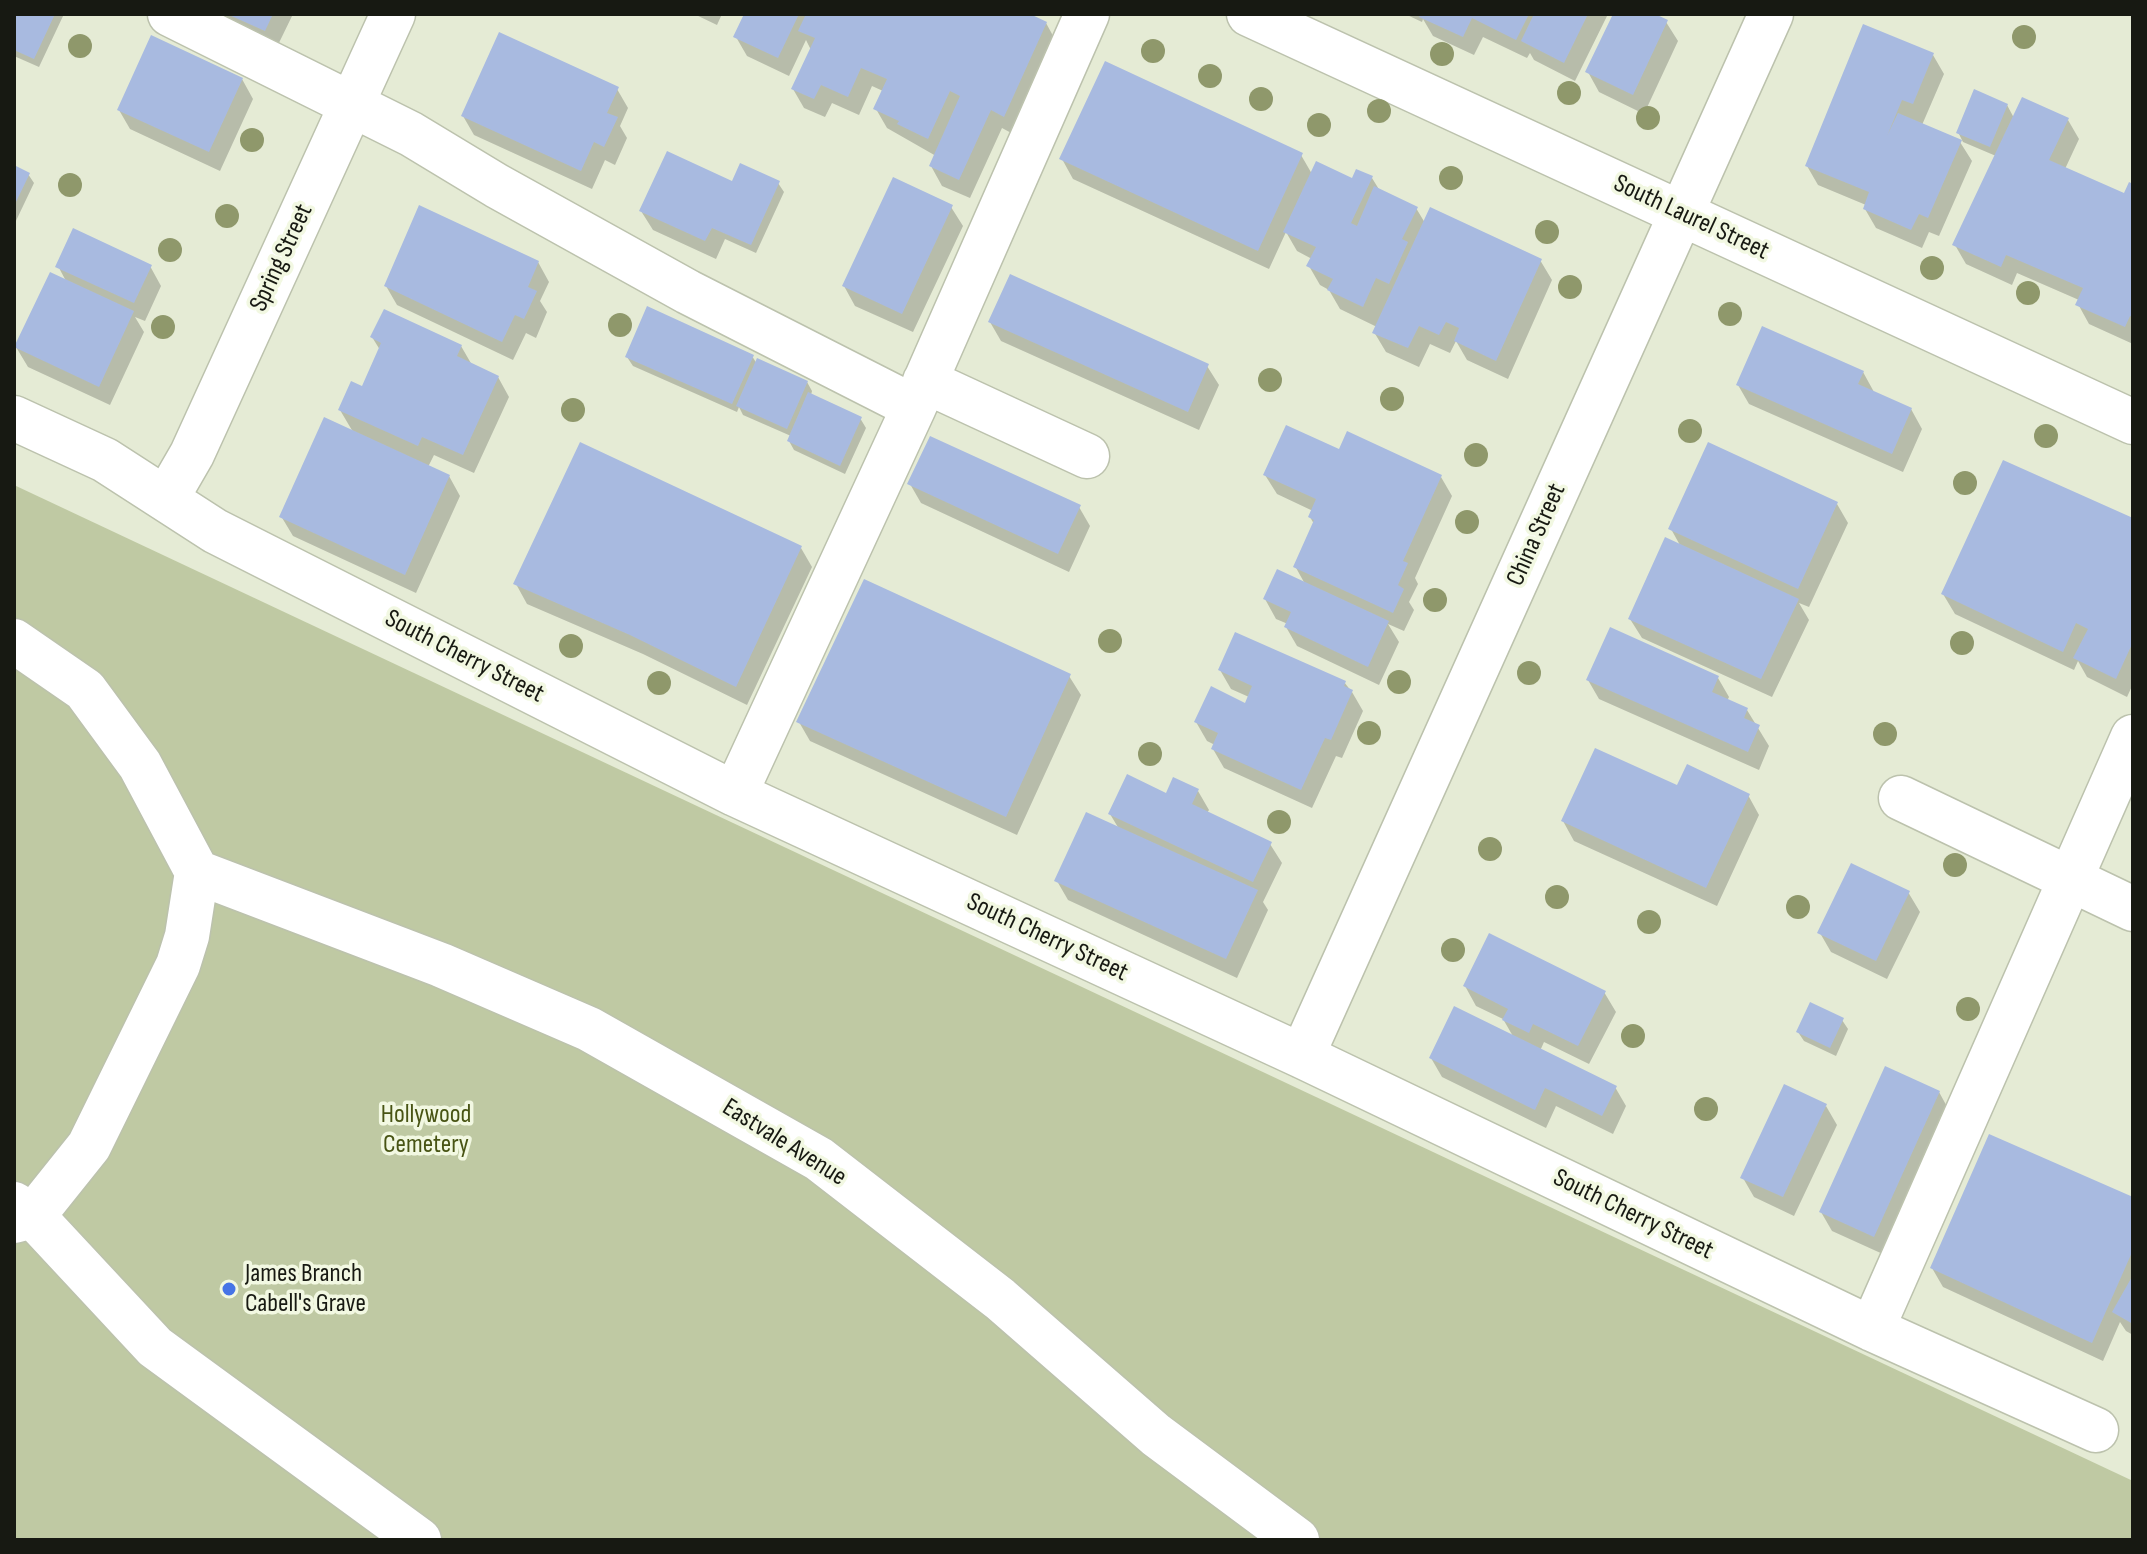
<!DOCTYPE html>
<style>
body{margin:0}
#map{position:relative;width:2147px;height:1554px;overflow:hidden;background:#e5ebd5;font-family:"Sofia Sans Condensed",sans-serif}
canvas{display:block}
.frame{position:absolute;inset:0;border:16px solid #171912;pointer-events:none}
</style>
<div id="map">
<canvas width="2147" height="1554"></canvas>
<div class="frame"></div>
</div>
<script>
const ctx = document.querySelector('canvas').getContext('2d');
ctx.lineJoin = 'round';
function paint(path, color) { ctx.fillStyle = color; ctx.fill(path, 'evenodd'); }
const toPath = rows => new Path2D(rows.map(r => 'M' + r).join(''));
function strokePath(path, color, width, dash) { ctx.strokeStyle = color; ctx.lineWidth = width; ctx.lineCap = dash ? 'butt' : 'round'; ctx.setLineDash(dash || []); ctx.stroke(path); }
function label(font, color, halo, rows, align = 'center') {
  ctx.font = font + ' "Sofia Sans Condensed",sans-serif'; ctx.lineWidth = 7; ctx.setLineDash([]); ctx.textBaseline = 'middle'; ctx.strokeStyle = halo; ctx.fillStyle = color; for (const [text, x, y, turn = 0] of rows) {
    ctx.save(); ctx.translate(x, y); ctx.rotate((+turn || 0) * Math.PI / 180); ctx.textAlign = isNaN(turn) ? turn : align; if (halo) ctx.strokeText(text, 0, 0); ctx.fillText(text, 0, 0); ctx.restore();
  }
}
const green = toPath([
 [14,485,2133,1481,2133,1540,14,1540]
]);
const shadow = toPath([
 [14,14,64,14,39,67,14,56],
 [198,14,293,14,276,49],
 [694,14,722,14,717,25],
 [747,14,1025,14,1046,23,1057,43,1015,135,1002,128,970,198,942,186,931,166,936,156,887,128,876,109,883,91,872,86,859,115,832,103,825,117,804,108,793,89,811,50,806,40,789,76,747,56,736,37],
 [1405,14,1608,14,1575,81,1534,60,1530,53,1527,58,1483,37,1474,55,1433,36,1423,19,1422,22],
 [1615,14,1651,14,1666,22,1678,41,1644,114,1599,92,1588,72],
 [1933,55,1944,74,1922,125,1960,142,1972,161,1939,236,1929,232,1922,248,1876,228,1865,209,1866,205,1818,185,1807,166],
 [242,79,253,99,220,171,130,129,119,110],
 [617,89,628,108,620,126,627,138,615,165,605,160,592,189,474,135,463,116],
 [2007,105,2014,118,2068,120,2079,139,2065,169,2125,195,2133,186,2133,344,2089,324,2078,304,2079,300,2017,273,2012,285,1966,264,1955,245,1996,156,1963,142,1958,132],
 [1301,155,1312,174,1353,181,1372,178,1380,191,1416,208,1425,223,1540,260,1552,280,1508,379,1467,360,1456,341,1450,353,1430,344,1419,367,1386,352,1374,332,1377,327,1340,309,1329,290,1320,285,1309,266,1312,259,1297,251,1286,232,1269,269,1073,179,1062,159],
 [14,167,28,174,34,183,14,225],
 [778,183,784,192,756,253,725,239,716,259,653,230,641,211,733,184],
 [951,207,963,226,913,332,855,306,844,286],
 [538,262,549,282,540,301,547,312,536,338,526,333,513,360,397,305,386,286],
 [58,266,150,266,161,286,145,321,135,317,144,332,110,405,28,367,16,347,67,283],
 [990,322,1207,366,1219,385,1199,430,1001,341],
 [372,337,461,346,472,365,498,377,509,397,474,473,434,455,428,467,449,476,460,496,416,593,293,536,281,516,353,432,340,410,363,388,380,350],
 [752,356,757,364,807,382,812,391,811,395,860,418,866,428,845,474,794,450,789,441,791,436,743,415,739,407,737,412,633,366,627,357],
 [1863,372,1874,392,1911,409,1922,429,1903,472,1749,404,1738,385],
 [1340,452,1441,477,1452,496,1415,578,1418,584,1409,602,1414,610,1404,631,1388,624,1399,642,1379,685,1297,646,1286,627,1288,624,1276,619,1265,599,1305,584,1295,566,1314,524,1310,517,1313,511,1277,494,1265,475],
 [910,484,1079,507,1090,526,1069,572,921,503],
 [1837,504,1848,523,1809,607,1799,603,1809,620,1772,697,1642,638,1630,619,1681,547,1671,529],
 [2133,520,2133,684,2127,697,2087,677,2078,661,2074,670,1955,614,1943,594],
 [801,548,812,567,747,705,643,654,527,604,516,584],
 [1220,670,1344,682,1352,692,1363,711,1342,758,1336,756,1312,808,1224,768,1213,749,1215,745,1207,741,1196,722,1246,706,1249,697,1231,689],
 [1069,676,1081,695,1017,835,810,741,799,722],
 [1718,678,1729,697,1727,701,1747,710,1769,746,1759,770,1599,699,1588,680],
 [1678,788,1748,795,1759,815,1717,906,1574,841,1563,821],
 [1198,791,1209,810,1207,813,1270,844,1282,863,1263,902,1268,910,1237,978,1068,900,1057,881,1119,829,1110,814],
 [1908,892,1920,912,1887,979,1831,952,1820,933],
 [1465,986,1604,992,1616,1012,1589,1064,1544,1042,1540,1051,1615,1087,1626,1106,1613,1134,1556,1106,1546,1128,1442,1077,1431,1058,1514,1038,1503,1019,1476,1006],
 [1842,1020,1848,1029,1836,1056,1804,1041,1798,1032],
 [1939,1092,1950,1112,1885,1255,1832,1231,1821,1212],
 [1826,1106,1837,1125,1794,1216,1754,1197,1743,1178],
 [2133,1200,2133,1335,2126,1331,2120,1322,2103,1361,1943,1287,1932,1268]
]);
const building = toPath([
 [14,14,55,14,34,59,14,50],
 [227,14,273,14,265,31],
 [744,14,799,14,778,58,733,37],
 [806,14,1030,14,1047,22,1004,117,991,110,959,180,929,166,960,96,950,91,928,139,897,124,899,121,873,109,887,79,861,68,848,97,821,85,814,99,791,89,815,38,798,31],
 [1421,14,1529,14,1516,40,1472,18,1463,37,1419,17],
 [1534,14,1588,14,1564,63,1521,41],
 [1613,14,1655,14,1668,20,1633,95,1585,72],
 [1863,24,1934,53,1913,104,1902,100,1887,136,1898,113,1962,140,1928,218,1919,214,1911,230,1863,209,1869,192,1805,166],
 [499,32,619,87,607,113,618,117,604,147,594,142,581,171,461,116],
 [151,35,243,78,209,152,117,110],
 [1105,61,1303,153,1258,251,1059,159],
 [1974,89,2008,104,1990,147,1956,133],
 [2022,97,2069,118,2049,160,2124,193,2129,182,2133,184,2133,317,2130,316,2125,327,2075,305,2083,288,2006,255,2001,267,1952,245],
 [667,151,732,181,740,163,780,181,751,245,712,228,705,241,639,211],
 [1316,161,1352,178,1356,169,1373,176,1351,223,1357,226,1374,186,1418,207,1402,239,1408,242,1389,284,1376,278,1363,307,1327,290,1333,279,1306,266,1316,247,1283,232],
 [14,165,30,173,14,206],
 [893,177,953,205,902,314,842,286],
 [419,205,539,261,528,287,537,291,524,319,515,315,502,342,384,286],
 [1430,207,1542,259,1496,361,1454,341,1459,328,1446,322,1439,335,1419,326,1408,348,1372,333],
 [73,228,152,265,134,303,55,267],
 [50,272,134,311,99,387,14,347],
 [1010,274,1209,364,1188,412,988,322],
 [647,306,754,355,732,404,625,357],
 [384,309,462,345,457,356,499,376,463,455,422,437,418,446,338,410,351,381,362,386,381,343,370,337],
 [1762,326,1864,371,1858,384,1912,408,1892,454,1736,385],
 [757,358,808,381,787,429,736,406],
 [808,392,862,417,840,466,787,441],
 [324,417,450,475,405,575,279,517],
 [1286,425,1339,449,1347,431,1442,475,1403,561,1408,563,1398,585,1404,589,1393,613,1293,567,1314,520,1308,517,1316,499,1263,475],
 [930,436,1081,505,1058,554,907,484],
 [580,442,802,546,736,687,630,635,513,584],
 [1708,442,1838,502,1798,589,1668,529],
 [2003,460,2133,518,2133,642,2116,679,2073,658,2088,629,2076,623,2063,652,1941,594],
 [1665,537,1799,599,1761,679,1628,619],
 [1277,569,1389,621,1368,667,1284,627,1291,612,1263,599],
 [864,579,1071,674,1006,817,796,722],
 [1610,627,1719,676,1712,692,1748,708,1744,718,1760,725,1748,752,1586,680],
 [1235,632,1346,681,1344,686,1353,690,1331,740,1325,738,1301,790,1211,749,1218,733,1194,722,1211,686,1245,703,1252,686,1218,670],
 [1595,748,1677,785,1687,764,1750,794,1706,888,1561,821],
 [1127,774,1166,793,1173,777,1199,789,1192,804,1272,842,1253,882,1108,814],
 [1086,812,1258,890,1226,959,1054,881],
 [1851,863,1910,891,1876,961,1817,933],
 [1489,933,1606,991,1578,1046,1533,1024,1529,1033,1502,1020,1508,1009,1463,986],
 [1810,1002,1844,1018,1830,1048,1796,1032],
 [1454,1006,1617,1086,1602,1116,1545,1088,1535,1110,1429,1058],
 [1885,1066,1940,1091,1874,1237,1819,1212],
 [1784,1084,1827,1104,1783,1197,1740,1178],
 [1989,1134,2133,1197,2133,1250,2092,1343,1930,1268],
 [2133,1275,2133,1324,2112,1312]
]);
const minor = toPath([
 [170,14,411,134,497,186,688,292,914,407],
 [1249,14,2133,422],
 [925,381,1087,456],
 [14,418,105,460,215,531,735,794,1302,1056,1872,1329,2096,1430],
 [166,499,192,454,393,14],
 [14,641,85,690,140,765,197,872],
 [735,794,914,407,1087,14],
 [1901,798,2133,909],
 [197,872,441,965,589,1029,819,1159,1000,1299,1156,1435,1297,1540],
 [1302,1056,1771,14],
 [14,1204,33,1216,155,1347,419,1540],
 [14,1221,33,1216,89,1146,178,965,187,936,197,872],
 [1872,1329,2133,737]
]);
const trees = [
 [2024,37],
 [80,46],
 [1153,51],
 [1442,54],
 [1210,76],
 [1569,93],
 [1261,99],
 [1379,111],
 [1648,118],
 [1319,125],
 [252,140],
 [1451,178],
 [70,185],
 [227,216],
 [1547,232],
 [170,250],
 [1932,268],
 [1570,287],
 [2028,293],
 [1730,314],
 [620,325],
 [163,327],
 [1270,380],
 [1392,399],
 [573,410],
 [1690,431],
 [2046,436],
 [1476,455],
 [1965,483],
 [1467,522],
 [1435,600],
 [1110,641],
 [1962,643],
 [571,646],
 [1529,673],
 [1399,682],
 [659,683],
 [1369,733],
 [1885,734],
 [1150,754],
 [1279,822],
 [1490,849],
 [1955,865],
 [1557,897],
 [1798,907],
 [1649,922],
 [1453,950],
 [1968,1009],
 [1633,1036],
 [1706,1109]
];
const markers = [
 [229,1289,8,"#4674e6"]
];
const streetNames = [
 ["South Laurel Street",1691,218,25],
 ["Spring Street",282,258,-65],
 ["China Street",1537,535,-66],
 ["South Cherry Street",464,657,27],
 ["South Cherry Street",1047,938,25],
 ["Eastvale Avenue",784,1143,32],
 ["South Cherry Street",1633,1215,26]
];
const parkNames = [
 ["Hollywood",426,1115],
 ["Cemetery",426,1145]
];
const poiNames = [
 ["James Branch",245,1274],
 ["Cabell's Grave",245,1304]
];
paint(green, '#bfc9a3');
paint(shadow, '#0003');
paint(building, '#a8bae0');
strokePath(minor, '#bcc2ad', 47);
strokePath(minor, '#fff', 44);
ctx.fillStyle = '#8f986b';
for (const [x, y] of trees) { ctx.beginPath(); ctx.arc(x, y, 12, 0, 2 * Math.PI); ctx.fill(); }
for (const [x, y, r, color] of markers) { const dot = new Path2D(); dot.arc(x, y, r, 0, 2 * Math.PI); ctx.fillStyle = color; ctx.fill(dot); strokePath(dot, '#f2f8e2', 3); }
label('26px', '#171912', '#f2f8e2', streetNames);
label('26px', '#485414', '#f2f8e2', parkNames);
label('26px', '#171912', '#f2f8e2', poiNames, 'left');
</script>
